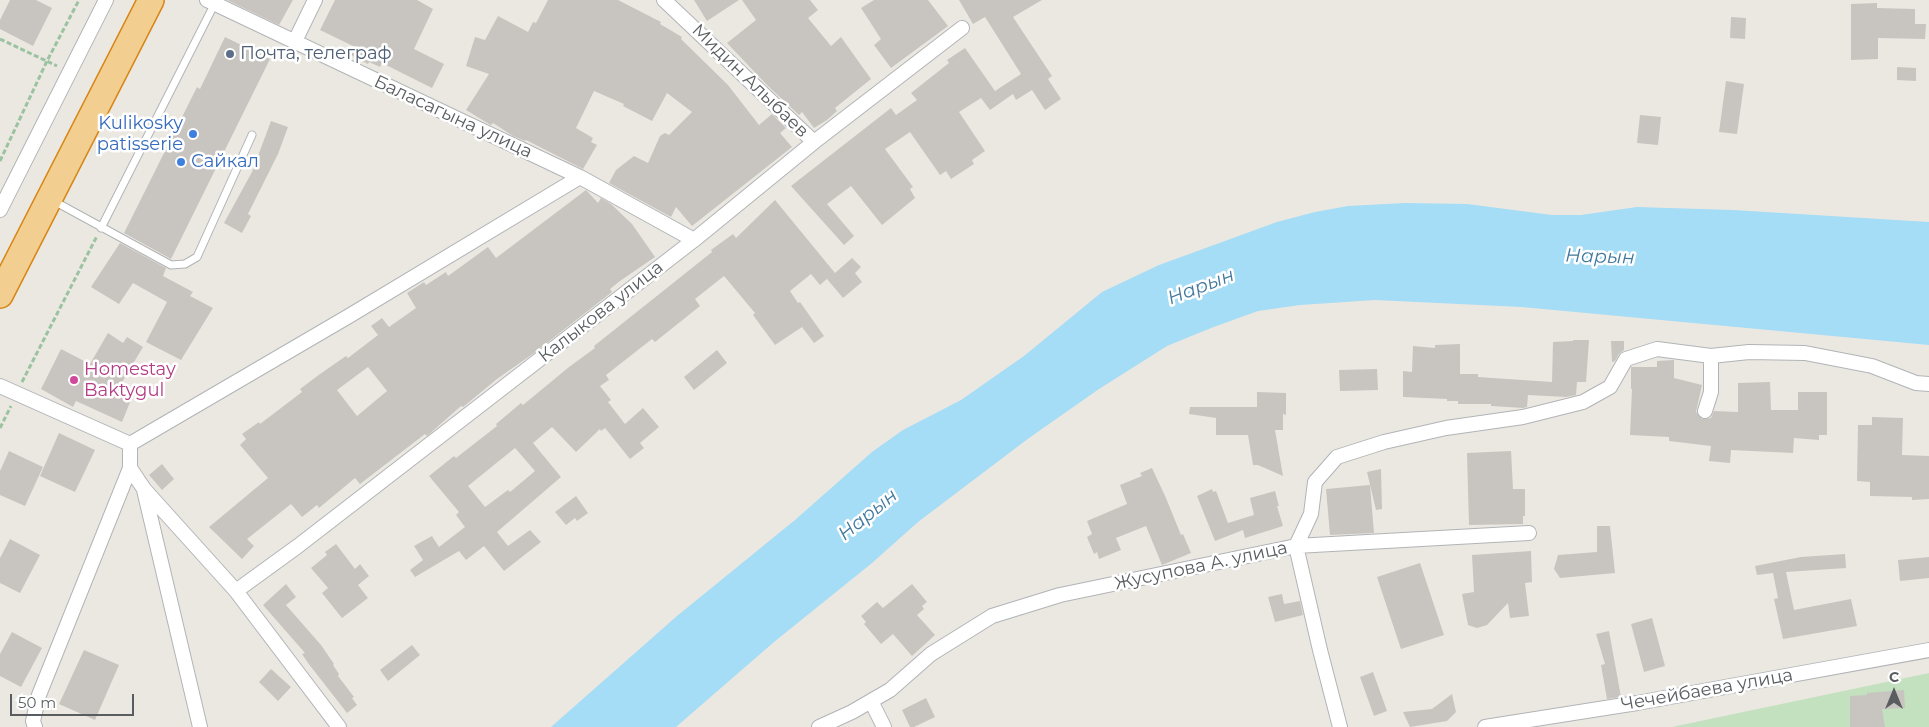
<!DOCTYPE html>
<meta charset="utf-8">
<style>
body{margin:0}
#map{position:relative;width:1929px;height:727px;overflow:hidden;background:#ebe8e1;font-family:Montserrat,sans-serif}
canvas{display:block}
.north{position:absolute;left:1869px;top:667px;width:50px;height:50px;-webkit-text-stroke:4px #fff;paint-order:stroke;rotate:0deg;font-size:14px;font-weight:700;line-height:20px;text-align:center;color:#595d60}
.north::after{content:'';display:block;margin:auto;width:18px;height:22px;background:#595d60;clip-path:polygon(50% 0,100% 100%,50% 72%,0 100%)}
.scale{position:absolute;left:10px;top:694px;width:124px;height:22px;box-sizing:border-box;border:2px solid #595d60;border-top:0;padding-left:6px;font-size:15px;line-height:18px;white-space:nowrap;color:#595d60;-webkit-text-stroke:4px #fff;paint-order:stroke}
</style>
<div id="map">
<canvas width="1929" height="727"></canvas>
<div class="north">С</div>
<div class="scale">50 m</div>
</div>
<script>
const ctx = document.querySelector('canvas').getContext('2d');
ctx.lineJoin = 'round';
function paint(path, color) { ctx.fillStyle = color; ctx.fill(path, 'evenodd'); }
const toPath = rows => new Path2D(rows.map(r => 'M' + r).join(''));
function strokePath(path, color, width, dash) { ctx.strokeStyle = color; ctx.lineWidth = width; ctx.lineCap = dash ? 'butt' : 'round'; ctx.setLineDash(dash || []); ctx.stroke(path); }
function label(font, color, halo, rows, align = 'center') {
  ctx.font = font + ' Montserrat,sans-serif'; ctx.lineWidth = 5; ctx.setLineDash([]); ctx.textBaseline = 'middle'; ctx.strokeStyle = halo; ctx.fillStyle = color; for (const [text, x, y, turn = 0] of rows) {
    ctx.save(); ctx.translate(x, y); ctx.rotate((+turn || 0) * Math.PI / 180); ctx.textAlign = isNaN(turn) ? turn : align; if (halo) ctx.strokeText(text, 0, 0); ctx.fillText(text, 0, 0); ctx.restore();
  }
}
const green = toPath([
 [1929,673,1929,727,1672,727]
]);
const water = toPath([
 [1405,203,1467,204,1552,215,1581,215,1637,207,1733,210,1929,222,1929,345,1522,307,1375,300,1300,305,1258,311,1211,328,1167,346,1099,389,1029,438,918,522,872,563,774,642,676,727,551,727,677,616,795,520,872,452,903,430,961,400,1024,356,1102,292,1159,265,1277,222,1315,212,1348,206]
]);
const building = toPath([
 [10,0,36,0,52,8,33,46,0,29,0,20],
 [227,0,293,0,279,25],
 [335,0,417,0,433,9,414,49,444,64,432,88,382,63,380,67,369,62,368,64,351,55,355,47,320,30],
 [548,0,618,0,661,22,660,24,682,37,681,39,728,85,759,125,772,114,786,128,780,133,792,147,692,226,676,207,671,217,609,183,616,170,634,156,648,163,660,136,665,133,669,135,692,112,667,93,652,121,623,106,624,104,594,91,576,128,593,138,591,142,597,145,583,169,526,140,525,141,513,136,493,123,491,125,489,124,466,110,489,74,466,66,475,37,485,40,498,16,528,32,533,22,536,23],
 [694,0,739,0,707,21],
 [742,0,810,0,818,10,808,18,831,46,841,37,871,79,835,108,837,111,827,120,814,128,802,112,799,115,768,86,727,43,756,20],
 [874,0,928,0,948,26,891,68,874,45,881,39,861,8],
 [959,0,1042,0,1013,17,1052,76,1048,79,1061,99,1045,110,1032,90,1016,100,1013,94,990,110,981,98,959,112,985,151,972,160,974,164,951,179,946,171,940,175,910,132,885,149,913,187,910,189,915,198,882,225,851,186,827,204,854,236,844,245,791,186,891,108,896,115,917,100,911,93,949,63,947,60,965,48,995,91,1021,74,985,17,973,24],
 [1877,3,1877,8,1915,9,1915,24,1926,24,1925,39,1878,38,1878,59,1851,60,1851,4],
 [1731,17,1746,18,1745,39,1730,38],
 [225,37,270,59,171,259,124,233,197,87,200,89],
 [1897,67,1916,68,1916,81,1897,80],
 [1726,81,1744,84,1737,134,1719,132],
 [1640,115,1661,117,1658,145,1637,143],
 [271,121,288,127,278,154,248,214,251,216,242,233,224,223,252,172],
 [586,190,598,203,601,198,611,204,632,224,655,257,620,281,610,289,612,292,534,353,497,379,463,407,461,406,427,436,425,434,360,484,355,478,319,508,317,505,302,517,291,504,247,539,254,546,242,559,209,527,268,478,240,445,246,439,242,434,259,422,260,424,302,392,300,389,320,374,346,356,348,358,378,335,371,326,382,318,389,327,416,308,407,293,424,282,426,285,446,272,448,276,488,247,496,258],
 [368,367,387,391,357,416,337,390],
 [775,200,835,273,852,258,861,267,855,273,862,282,843,298,827,279,829,277,820,285,811,274,790,291,798,303,800,302,824,336,814,343,802,327,775,345,753,315,755,313,724,276,695,299,700,306,655,342,652,339,606,375,609,380,600,386,611,400,608,402,625,424,643,408,659,427,640,443,644,448,630,459,605,428,601,431,600,429,576,452,552,427,533,443,561,477,497,532,508,546,530,530,541,542,504,571,484,546,466,560,459,551,415,577,410,570,423,560,414,546,432,536,439,547,465,527,456,515,459,512,429,476,454,456,456,458,497,426,496,424,521,403,523,405,569,367,595,348,594,346,712,252,711,250,733,234,736,238],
 [515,448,535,471,510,492,508,490,485,507,468,486],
 [120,243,166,268,163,276,193,292,190,296,213,308,181,360,146,342,167,302,133,283,119,304,91,287],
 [108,333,123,343,127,337,143,347,121,384,135,390,122,422,76,401,73,407,41,389,61,349,90,364],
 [1573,340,1589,340,1586,382,1577,382,1576,395,1566,397,1528,395,1527,407,1523,408,1491,406,1491,404,1458,404,1458,401,1447,401,1447,399,1403,397,1403,371,1412,372,1413,346,1435,348,1435,345,1460,344,1460,374,1478,374,1478,377,1552,382,1553,342,1573,341],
 [1611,341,1624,341,1624,350,1619,354,1615,361,1612,362],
 [717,350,727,363,694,390,684,377],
 [1674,360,1674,378,1702,385,1696,412,1702,419,1711,418,1714,411,1738,412,1738,383,1770,382,1771,410,1798,410,1798,392,1827,392,1827,435,1819,435,1819,440,1794,438,1793,453,1731,450,1730,463,1709,461,1711,446,1669,441,1669,437,1630,435,1632,389,1631,389,1631,367,1657,367,1657,361],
 [1377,369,1378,390,1340,391,1339,370],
 [1257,392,1286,393,1286,415,1283,414,1283,430,1275,430,1283,476,1258,465,1253,465,1248,435,1216,435,1216,418,1189,414,1190,407,1257,407],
 [1872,417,1903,418,1902,455,1929,456,1929,499,1912,500,1912,497,1870,496,1870,482,1857,481,1858,425,1872,425],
 [59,433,95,450,75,492,40,476],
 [9,451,43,467,25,506,0,495,0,471],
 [1511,451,1513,489,1525,489,1525,516,1523,516,1523,524,1469,525,1467,453],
 [162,464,174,479,162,490,149,475],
 [1152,468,1166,498,1181,535,1183,534,1191,553,1162,565,1146,526,1116,538,1121,550,1099,559,1097,552,1094,554,1087,537,1092,534,1087,521,1127,504,1120,485,1142,476,1140,473],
 [1381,469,1382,509,1376,510,1367,472],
 [1370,485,1374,533,1330,535,1326,489],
 [1212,489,1213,492,1216,491,1228,523,1254,515,1250,498,1275,491,1279,506,1277,506,1283,526,1245,538,1243,530,1215,541,1197,496],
 [576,496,588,513,577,521,575,518,566,525,555,512],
 [1597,526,1610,526,1615,573,1560,578,1554,569,1558,555,1597,552],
 [10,539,40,555,20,593,0,583,0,558],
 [336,544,355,569,360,564,369,576,358,585,368,598,342,618,322,593,328,588,311,568,327,555,325,552],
 [1531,551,1532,582,1525,583,1529,616,1510,618,1508,603,1487,625,1477,628,1468,625,1462,594,1474,592,1472,555],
 [1845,554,1846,568,1786,572,1794,610,1851,599,1857,626,1783,639,1774,599,1778,598,1773,573,1757,575,1755,566,1801,557],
 [1929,557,1929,578,1900,581,1898,560],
 [1420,563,1444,635,1401,649,1377,577],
 [286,584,296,597,286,605,321,645,334,664,333,665,339,674,338,676,354,697,352,698,357,705,347,713,308,663,302,654,305,653,263,605],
 [912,584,927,602,922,606,924,609,917,615,935,635,912,656,893,634,881,644,864,624,866,622,861,616,877,602,883,608],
 [1282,594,1284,604,1300,601,1303,615,1275,622,1268,597],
 [1652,618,1665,666,1644,672,1631,624],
 [1609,631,1621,697,1607,699,1601,665,1605,664,1596,634],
 [12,632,42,648,21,687,0,676,0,654],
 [412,645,420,655,388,681,380,670],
 [84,650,119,665,95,720,59,704],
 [271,669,291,687,278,701,259,682],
 [1373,672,1387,711,1374,716,1360,677],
 [1904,690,1905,708,1882,709,1885,727,1850,727,1850,696,1867,695,1867,693],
 [1452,694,1456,712,1447,721,1410,727,1403,712,1432,709],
 [926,698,935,717,914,727,910,727,902,710]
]);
const path = toPath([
 [0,39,57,66],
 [0,161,47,61,79,0],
 [22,382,97,236],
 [0,428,11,406]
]);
const lane = toPath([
 [52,200,171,265,185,264,197,257,252,135],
 [101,228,216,1]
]);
const street = toPath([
 [207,0,580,177,694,240],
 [664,0,814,142],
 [295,41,315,0],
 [0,210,106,0],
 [1711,356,1749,352,1805,353,1872,366,1916,383,1929,384],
 [0,386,130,444,130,468,144,489,236,591,339,727],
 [130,444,349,316,580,177],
 [144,490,200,727],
 [236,591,298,546,694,240,814,142,962,28],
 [871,701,884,727],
 [35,727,33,721,39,695,130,468],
 [819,727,852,712,890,690,931,654,992,616,1060,595,1296,546,1311,514,1315,482,1337,457,1384,442,1446,428,1523,417,1583,402,1610,387,1626,359,1657,349,1711,356,1711,392,1705,411],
 [1340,727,1320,650,1296,546,1529,533],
 [1485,727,1637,703,1929,650]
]);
const highway = toPath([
 [0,295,151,0]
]);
const markers = [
 [230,54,5,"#5c6f8a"],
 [193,134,5,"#3f7fe0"],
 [181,162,5,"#3f7fe0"],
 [74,380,5,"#d1479c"]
];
const serviceNames = [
 ["Почта, телеграф",240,54]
];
const streetNames = [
 ["Мидин Алыбаев",750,81,44],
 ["Баласагына улица",453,117,25],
 ["Калыкова улица",601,312,-38],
 ["Жусупова А. улица",1201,566,-12],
 ["Чечейбаева улица",1707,690,-10]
];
const shopNames = [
 ["Kulikosky",183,124],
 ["patisserie",183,145],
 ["Сайкал",191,162,"left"]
];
const hotelNames = [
 ["Homestay",84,370],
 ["Baktygul",84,391]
];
const waterNames = [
 ["Нарын",1600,257,2],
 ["Нарын",1201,287,-21],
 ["Нарын",868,515,-39]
];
paint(green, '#c3e1bf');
paint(water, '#a5dcf6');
paint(building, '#c8c5c0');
strokePath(lane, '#b1b4b7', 9);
strokePath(street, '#b1b4b7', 16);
strokePath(highway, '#d78515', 28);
strokePath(path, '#9bc3a1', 3, [5, 2.5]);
strokePath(lane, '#fff', 7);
strokePath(street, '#fff', 14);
strokePath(highway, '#f2cf90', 25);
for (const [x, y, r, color] of markers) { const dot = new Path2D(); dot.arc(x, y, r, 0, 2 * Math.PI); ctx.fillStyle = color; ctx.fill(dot); strokePath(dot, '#fff', 2); }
label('18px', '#4e5e75', '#fff', serviceNames, 'left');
label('18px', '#595d60', '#fff', streetNames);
label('18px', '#366cbe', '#fff', shopNames, 'right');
label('18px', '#b23c85', '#fff', hotelNames, 'left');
label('italic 19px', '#42799d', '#fff', waterNames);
</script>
